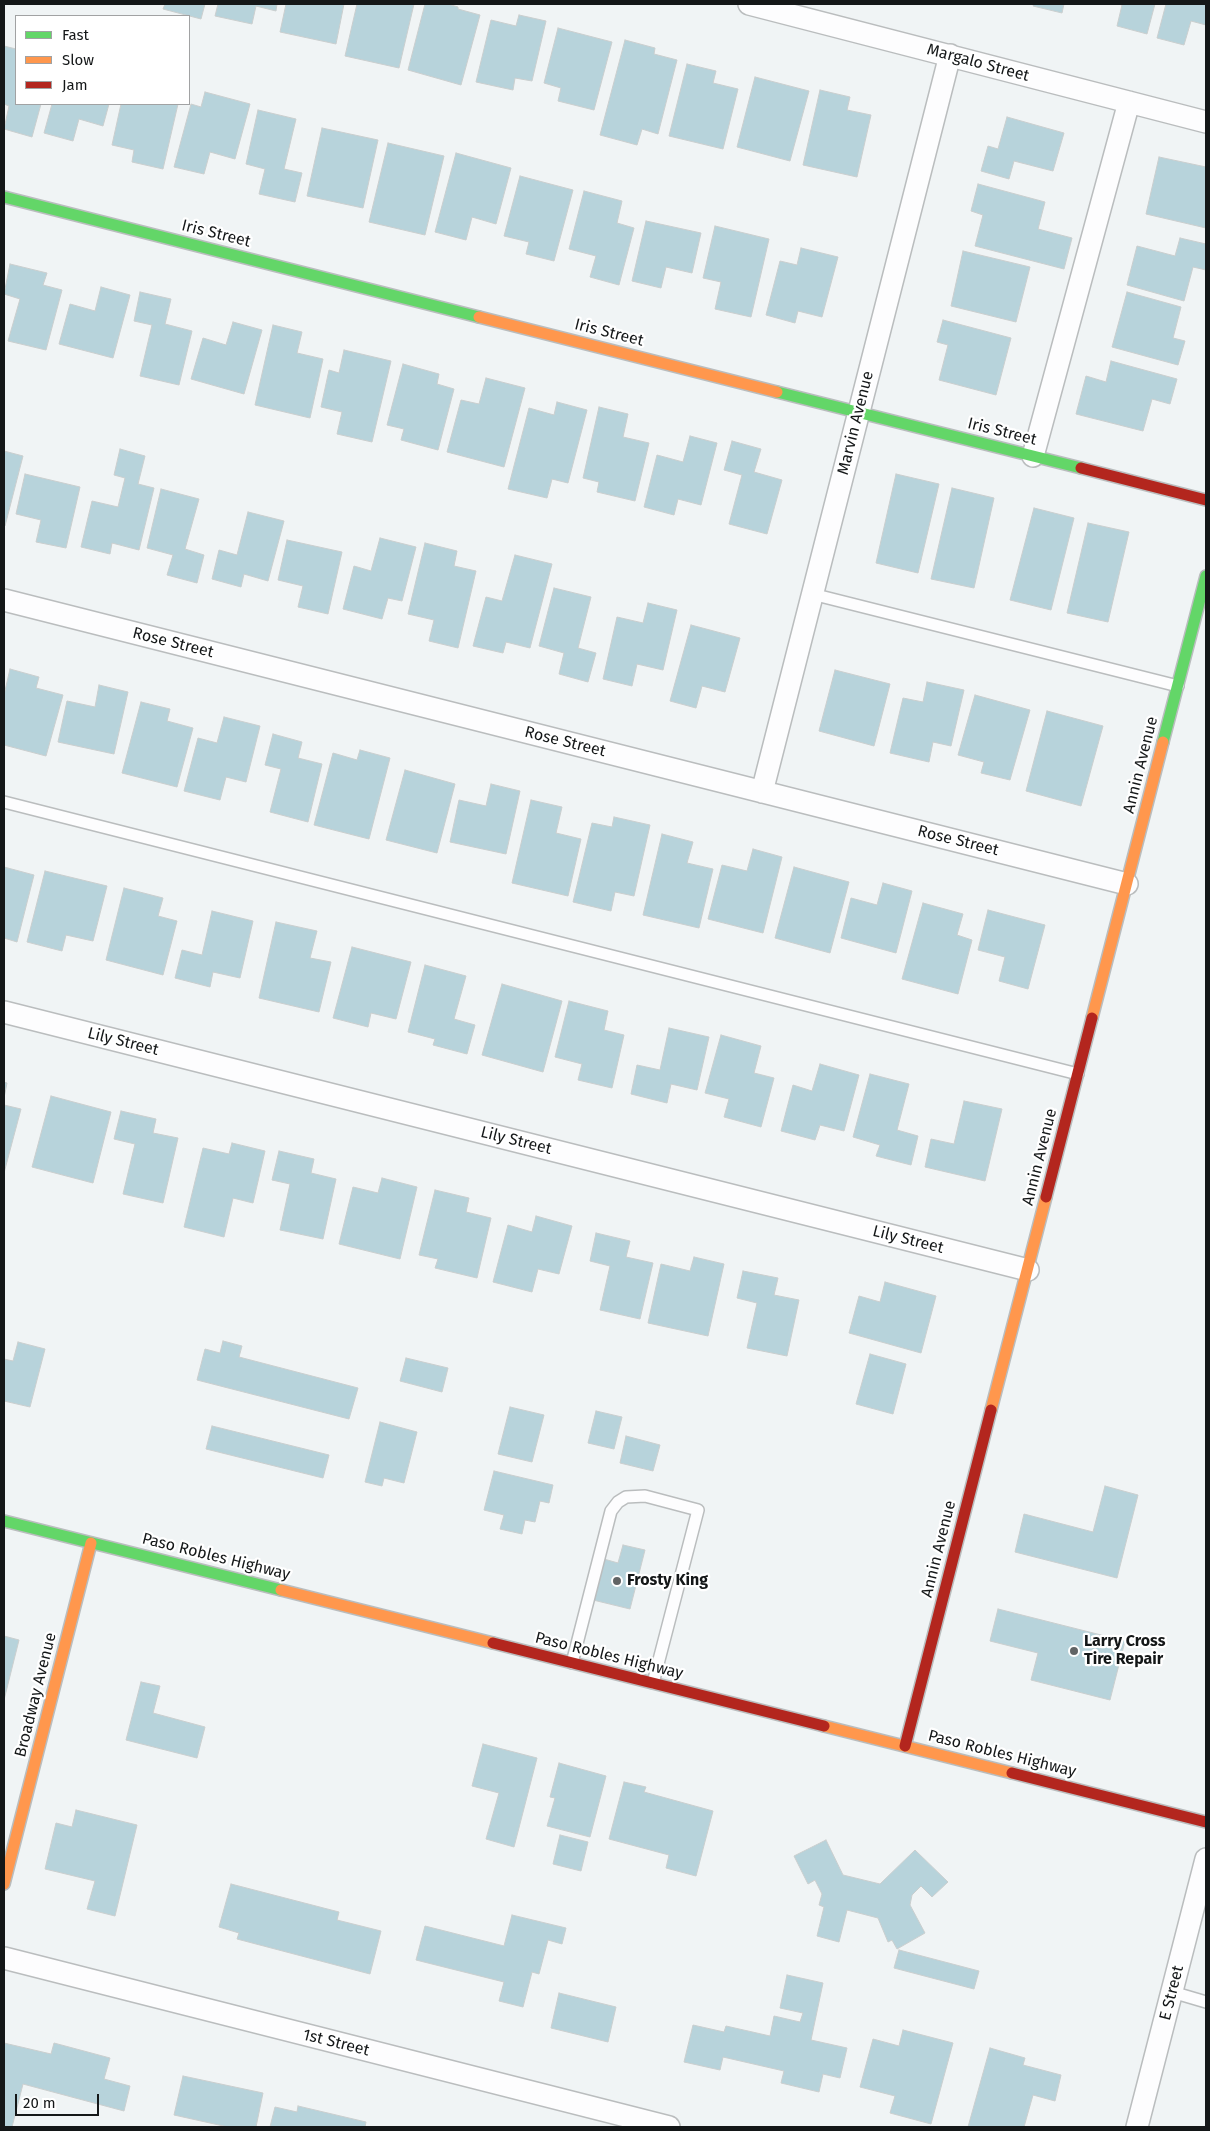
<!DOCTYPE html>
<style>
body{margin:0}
#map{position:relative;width:1210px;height:2131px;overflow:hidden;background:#f0f4f5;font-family:"Fira Sans",sans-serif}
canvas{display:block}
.frame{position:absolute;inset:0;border:5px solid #141718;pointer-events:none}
.legend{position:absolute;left:15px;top:15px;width:175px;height:90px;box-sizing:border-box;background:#fff;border:1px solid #a1a2a3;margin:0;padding:6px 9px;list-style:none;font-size:15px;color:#141718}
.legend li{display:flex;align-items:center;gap:10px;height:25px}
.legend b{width:25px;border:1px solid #a1a2a3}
.scale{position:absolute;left:15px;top:2094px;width:84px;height:22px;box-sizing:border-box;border:2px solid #141718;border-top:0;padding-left:6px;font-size:15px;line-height:18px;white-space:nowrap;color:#141718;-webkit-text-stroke:4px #fff;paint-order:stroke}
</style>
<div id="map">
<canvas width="1210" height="2131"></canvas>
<div class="frame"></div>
<ul class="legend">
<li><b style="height:6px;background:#63d668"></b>Fast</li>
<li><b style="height:6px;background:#ff974d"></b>Slow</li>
<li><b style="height:6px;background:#b3261e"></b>Jam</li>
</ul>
<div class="scale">20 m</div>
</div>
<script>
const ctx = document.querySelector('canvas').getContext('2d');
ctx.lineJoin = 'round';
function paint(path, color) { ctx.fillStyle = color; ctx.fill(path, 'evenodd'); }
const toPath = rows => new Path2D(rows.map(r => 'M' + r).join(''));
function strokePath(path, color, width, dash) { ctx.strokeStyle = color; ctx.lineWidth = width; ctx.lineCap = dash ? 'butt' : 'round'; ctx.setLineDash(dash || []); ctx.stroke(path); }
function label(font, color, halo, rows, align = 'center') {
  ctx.font = font + ' "Fira Sans",sans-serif'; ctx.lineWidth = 4.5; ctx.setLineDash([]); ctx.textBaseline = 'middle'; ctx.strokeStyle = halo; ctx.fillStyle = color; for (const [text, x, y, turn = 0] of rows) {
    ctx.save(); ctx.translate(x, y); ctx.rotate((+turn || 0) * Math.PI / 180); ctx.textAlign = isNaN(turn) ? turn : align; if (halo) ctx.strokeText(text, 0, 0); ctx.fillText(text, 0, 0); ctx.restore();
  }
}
const building = toPath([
 [165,4,205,4,201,19,163,9,165,4],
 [218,4,277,4,276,11,256,6,252,24,215,16,218,4],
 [286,4,344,4,336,44,280,32,286,4],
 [357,4,414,4,399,68,345,56,357,4],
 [425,4,448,4,458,7,458,9,480,15,461,85,408,70,425,4],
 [1034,4,1064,4,1062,13,1033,6,1034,4],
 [1118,4,1155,4,1147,34,1117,26,1122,5,1118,4],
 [1166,4,1206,4,1206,25,1191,21,1184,45,1157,38,1166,4],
 [519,15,546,21,532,81,515,78,513,90,476,82,491,20,516,26,519,15],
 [558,28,612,42,594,110,558,101,561,88,544,83,558,28],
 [625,40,655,48,654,54,677,60,658,134,642,129,637,145,600,135,625,40],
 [4,46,16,49,16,104,41,104,32,137,4,129,9,106,4,104,4,46],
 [687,64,716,71,713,83,738,89,723,149,669,136,687,64],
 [755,77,809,91,790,161,737,147,755,77],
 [820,90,850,97,847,110,871,115,857,177,803,165,820,90],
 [205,92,250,104,235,159,210,152,204,174,174,167,191,104,201,107,205,92],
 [52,104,109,104,103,126,79,119,73,141,44,133,52,104],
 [121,104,178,104,163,169,132,162,134,150,112,145,121,104],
 [258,110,296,119,284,169,302,173,295,202,259,194,265,169,246,164,258,110],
 [1007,117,1064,133,1053,171,1014,161,1009,179,981,171,988,146,998,149,1007,117],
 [322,128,378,140,363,208,307,196,322,128],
 [388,143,444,156,425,235,369,222,388,143],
 [456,153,511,168,496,224,472,217,466,240,435,232,456,153],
 [1159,157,1206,167,1206,228,1146,214,1159,157],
 [520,176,573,190,554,261,526,254,529,242,504,236,520,176],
 [978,184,1045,202,1038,229,1072,238,1064,269,975,246,983,215,971,211,978,184],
 [584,191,622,201,617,223,634,228,619,285,590,277,596,256,569,249,584,191],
 [646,221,701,233,692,273,666,267,661,288,632,281,646,221],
 [715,226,769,239,751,317,715,309,721,282,703,278,715,226],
 [1180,238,1206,244,1206,270,1193,267,1184,301,1127,285,1137,246,1175,256,1180,238],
 [801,248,838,257,822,317,798,311,795,323,766,315,780,261,797,265,801,248],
 [963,251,1030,267,1016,322,951,306,963,251],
 [10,264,47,273,43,285,62,290,46,350,8,341,20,299,4,294,10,264],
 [101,287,130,295,113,358,59,344,70,304,95,311,101,287],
 [140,292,171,299,165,324,192,331,179,385,140,376,152,325,134,321,140,292],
 [1127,292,1181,307,1173,338,1185,341,1178,365,1112,347,1127,292],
 [943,320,1011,338,996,395,939,380,948,345,937,342,943,320],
 [233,322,262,330,244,394,191,379,203,338,226,345,233,322],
 [273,325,302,332,297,353,323,359,310,418,255,405,273,325],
 [344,350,391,361,372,442,337,434,342,412,321,407,329,370,339,373,344,350],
 [1111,361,1177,379,1170,404,1152,399,1143,431,1076,414,1086,376,1106,382,1111,361],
 [403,364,439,374,437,384,454,389,438,450,401,440,404,429,387,425,403,364],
 [486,378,525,388,504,467,447,452,461,400,479,404,486,378],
 [557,402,587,410,568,483,552,479,547,498,508,489,529,408,554,415,557,402],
 [599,407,628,414,623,437,649,443,635,501,597,492,599,482,583,478,599,407],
 [690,436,717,443,701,505,678,499,674,515,644,507,657,455,683,462,690,436],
 [732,441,761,449,754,472,782,480,767,534,729,524,742,475,724,470,732,441],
 [120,449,145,456,138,484,154,488,139,550,112,543,110,554,81,547,92,501,118,507,125,478,114,475,120,449],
 [4,451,23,456,5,526,4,526,4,451],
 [25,474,80,487,66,548,36,542,41,520,16,514,25,474],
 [896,474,939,484,918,573,876,563,896,474],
 [952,488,994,498,974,588,931,579,952,488],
 [161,489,199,499,185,549,204,555,197,583,167,575,173,555,147,548,161,489],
 [1034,508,1074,518,1051,610,1010,600,1034,508],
 [248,512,284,521,268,581,244,574,241,587,212,579,219,550,237,555,248,512],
 [1088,523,1129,532,1108,622,1067,613,1088,523],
 [380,538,416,547,402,601,388,598,382,619,343,609,354,566,371,571,380,538],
 [287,540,342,552,328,614,298,607,303,586,278,580,287,540],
 [425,543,457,551,454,566,476,571,458,648,429,641,434,620,408,614,425,543],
 [515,555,552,564,530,648,506,642,503,653,473,646,486,597,502,601,515,555],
 [554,588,591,597,578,648,596,653,588,682,559,674,564,653,539,646,554,588],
 [648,603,677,610,663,670,637,664,632,686,603,679,617,617,643,623,648,603],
 [691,625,740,638,725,692,702,686,696,708,670,701,691,625],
 [10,669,39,677,36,688,63,695,46,756,4,745,4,695,10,669],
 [835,670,890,684,874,746,819,731,835,670],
 [927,682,964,690,951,746,933,742,929,762,890,753,903,698,923,702,927,682],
 [99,685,128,692,114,754,58,742,67,701,95,707,99,685],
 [975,695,1030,710,1010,780,981,773,984,762,958,755,975,695],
 [141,702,170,709,167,721,193,728,177,787,122,773,141,702],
 [1047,711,1103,726,1081,806,1026,791,1047,711],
 [224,717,260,726,246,782,226,777,220,800,184,791,198,738,217,743,224,717],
 [273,734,302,742,298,758,322,764,308,822,270,812,281,769,265,765,273,734],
 [360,750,390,758,369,839,314,825,333,753,357,760,360,750],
 [405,770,455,784,437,853,386,840,405,770],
 [491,784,520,791,506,854,450,842,459,800,486,806,491,784],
 [531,800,562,807,556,833,581,839,568,896,512,883,531,800],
 [614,817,650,825,634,896,615,892,611,911,573,902,592,823,612,827,614,817],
 [662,834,693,842,687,863,713,869,699,928,643,915,662,834],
 [753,849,782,857,763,933,708,919,722,865,747,871,753,849],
 [4,867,34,875,17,942,4,938,4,867],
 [794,867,849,882,830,953,775,938,794,867],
 [45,871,107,886,93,941,66,935,62,951,27,942,45,871],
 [883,883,912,891,896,953,841,938,851,898,877,905,883,883],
 [124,888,163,898,158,916,177,921,163,975,106,960,124,888],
 [923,903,963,914,957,935,972,940,958,994,902,979,923,903],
 [988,910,1045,925,1028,989,999,981,1005,957,978,950,988,910],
 [212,911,253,921,240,978,213,972,210,987,175,978,182,950,202,955,212,911],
 [276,922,317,931,310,958,331,962,319,1012,259,998,276,922],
 [352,947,411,962,396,1019,371,1013,368,1027,333,1018,352,947],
 [425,965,466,976,454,1019,475,1025,467,1054,433,1045,435,1039,408,1032,425,965],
 [502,984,562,1001,543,1072,482,1055,502,984],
 [569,1001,608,1011,604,1030,624,1035,612,1088,578,1080,582,1064,555,1057,569,1001],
 [669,1028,709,1037,697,1090,671,1084,667,1103,631,1094,637,1065,660,1070,669,1028],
 [721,1035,761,1046,754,1073,774,1078,761,1127,724,1117,729,1099,705,1093,721,1035],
 [820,1064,859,1075,844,1131,820,1125,815,1140,781,1131,793,1085,812,1091,820,1064],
 [870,1074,909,1084,897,1130,918,1136,911,1165,876,1156,880,1145,853,1137,870,1074],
 [4,1082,7,1083,4,1098,4,1082],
 [51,1096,111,1112,93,1183,32,1167,51,1096],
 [964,1101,1002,1109,985,1181,925,1167,931,1139,954,1144,964,1101],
 [4,1105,21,1109,4,1173,4,1105],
 [121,1111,156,1119,153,1133,178,1138,163,1203,123,1194,135,1144,114,1139,121,1111],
 [232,1143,265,1151,253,1203,233,1198,224,1237,184,1227,203,1148,229,1154,232,1143],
 [279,1151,314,1159,311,1173,336,1179,323,1239,280,1230,290,1184,272,1180,279,1151],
 [382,1178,417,1187,400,1259,339,1244,353,1187,378,1193,382,1178],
 [435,1190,469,1198,466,1212,491,1218,477,1278,435,1268,438,1259,419,1255,435,1190],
 [536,1216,572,1226,559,1274,538,1269,532,1292,493,1282,508,1225,532,1232,536,1216],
 [596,1233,630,1241,626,1257,653,1263,640,1319,600,1310,610,1266,590,1261,596,1233],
 [694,1257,724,1264,708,1336,648,1323,661,1264,690,1271,694,1257],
 [743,1271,778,1278,774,1295,799,1300,787,1356,747,1348,757,1303,737,1298,743,1271],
 [885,1282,936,1296,921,1353,849,1333,859,1296,880,1302,885,1282],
 [223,1341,242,1346,239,1357,358,1388,349,1419,197,1380,205,1349,220,1353,223,1341],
 [18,1342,45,1349,30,1407,4,1401,4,1359,13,1361,18,1342],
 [870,1354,906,1364,893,1414,856,1404,870,1354],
 [406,1358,448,1368,442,1392,400,1381,406,1358],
 [510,1407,544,1415,532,1462,498,1454,510,1407],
 [596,1411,622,1417,614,1449,588,1443,596,1411],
 [380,1422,417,1432,404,1483,384,1478,382,1486,365,1482,380,1422],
 [212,1426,329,1455,323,1478,206,1449,212,1426],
 [626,1436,660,1445,653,1471,620,1463,626,1436],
 [494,1471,553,1485,549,1503,540,1501,535,1522,525,1520,522,1534,500,1529,504,1515,484,1510,494,1471],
 [1105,1486,1138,1495,1117,1578,1015,1552,1024,1514,1093,1532,1105,1486],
 [623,1545,645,1550,630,1609,593,1600,604,1559,618,1563,623,1545],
 [998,1609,1125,1641,1110,1700,1031,1680,1038,1653,990,1641,998,1609],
 [4,1636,19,1640,4,1700,4,1636],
 [141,1682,160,1686,153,1713,205,1727,197,1758,126,1740,141,1682],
 [483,1744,537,1758,514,1847,486,1839,499,1793,472,1786,483,1744],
 [559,1763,606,1776,590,1837,547,1826,555,1798,550,1797,559,1763],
 [624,1782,646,1787,644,1792,713,1811,696,1876,666,1868,669,1855,609,1839,624,1782],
 [76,1810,137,1825,115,1916,87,1909,95,1881,45,1869,56,1823,72,1827,76,1810],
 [560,1835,588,1842,581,1871,553,1864,560,1835],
 [826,1840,843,1875,880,1884,915,1850,948,1882,932,1897,921,1886,912,1895,910,1905,925,1933,897,1949,892,1940,888,1942,878,1918,847,1910,839,1942,817,1936,824,1907,819,1905,822,1894,815,1880,808,1884,794,1856,826,1840],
 [231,1884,339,1912,337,1920,381,1931,370,1974,237,1939,239,1933,219,1927,231,1884],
 [512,1915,566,1928,562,1944,548,1940,539,1974,532,1972,523,2007,499,2001,504,1982,416,1960,425,1926,504,1946,512,1915],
 [899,1950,979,1971,974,1989,894,1968,899,1950],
 [787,1975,823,1983,811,2040,847,2048,840,2078,823,2074,819,2092,781,2083,784,2071,723,2057,720,2070,684,2062,693,2025,724,2032,726,2026,770,2036,774,2016,800,2022,803,2013,780,2008,787,1975],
 [559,1993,616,2007,608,2042,551,2028,559,1993],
 [903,2030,953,2043,931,2124,890,2113,895,2096,860,2087,873,2039,899,2046,903,2030],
 [4,2043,51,2054,54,2043,110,2058,104,2079,130,2086,124,2111,23,2084,12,2127,4,2127,4,2043],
 [990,2048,1025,2058,1023,2065,1061,2075,1055,2101,1033,2095,1024,2127,968,2127,990,2048],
 [183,2076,263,2093,256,2127,228,2127,174,2115,183,2076],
 [298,2106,366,2122,365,2127,270,2127,275,2107,297,2112,298,2106]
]);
const lane = toPath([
 [812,594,1178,686],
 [4,802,1078,1074],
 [572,1663,611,1511,618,1502,626,1497,645,1496,698,1510,653,1683],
 [1172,1992,1206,2002]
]);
const street = toPath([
 [749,4,1206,122],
 [1033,456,1129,102],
 [4,600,1127,884],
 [762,792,950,55],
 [4,1012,1028,1270],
 [4,1958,669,2127],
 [1137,2127,1206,1859]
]);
const fast = toPath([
 [4,197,479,317],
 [777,392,1081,468],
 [1163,742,1206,576],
 [4,1521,281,1590]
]);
const slow = toPath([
 [479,317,777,392],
 [1092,1018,1163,742],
 [991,1410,1046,1197],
 [281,1590,493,1643],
 [824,1726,1012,1773],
 [4,1884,91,1543]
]);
const jam = toPath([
 [1081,468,1206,500],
 [1046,1197,1092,1018],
 [493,1643,824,1726],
 [905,1746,991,1410],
 [1012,1773,1206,1822]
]);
const markers = [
 [617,1581,5,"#616465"],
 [1074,1651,5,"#616465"]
];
const streetNames = [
 ["Margalo Street",978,63,15],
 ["Iris Street",216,234,14],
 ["Iris Street",609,333,14],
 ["Marvin Avenue",856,423,-76],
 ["Iris Street",1002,432,14],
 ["Rose Street",173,643,14],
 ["Rose Street",565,742,14],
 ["Annin Avenue",1141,765,-76],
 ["Rose Street",958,841,14],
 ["Lily Street",123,1042,14],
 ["Lily Street",516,1141,14],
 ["Annin Avenue",1040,1157,-76],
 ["Lily Street",908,1240,14],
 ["Annin Avenue",939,1549,-76],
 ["Paso Robles Highway",216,1557,14],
 ["Paso Robles Highway",609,1656,14],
 ["Broadway Avenue",36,1695,-76],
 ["Paso Robles Highway",1002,1754,14],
 ["E Street",1172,1993,-76],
 ["1st Street",336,2043,14]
];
const poiNames = [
 ["Frosty King",627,1581],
 ["Larry Cross",1084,1642],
 ["Tire Repair",1084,1660]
];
paint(building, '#b7d3db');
strokePath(building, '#cacece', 1);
strokePath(lane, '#babdbe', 14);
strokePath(street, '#babdbe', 24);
strokePath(fast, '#babdbe', 14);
strokePath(slow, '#babdbe', 14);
strokePath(jam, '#babdbe', 14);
strokePath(lane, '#fdfdfe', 11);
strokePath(street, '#fdfdfe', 21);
strokePath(fast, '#63d668', 11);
strokePath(slow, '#ff974d', 11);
strokePath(jam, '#b3261e', 11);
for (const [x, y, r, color] of markers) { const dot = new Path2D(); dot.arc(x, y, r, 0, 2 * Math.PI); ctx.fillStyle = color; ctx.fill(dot); strokePath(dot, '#fff', 2); }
label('16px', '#141718', '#fff', streetNames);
label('bold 16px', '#141718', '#fff', poiNames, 'left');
</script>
